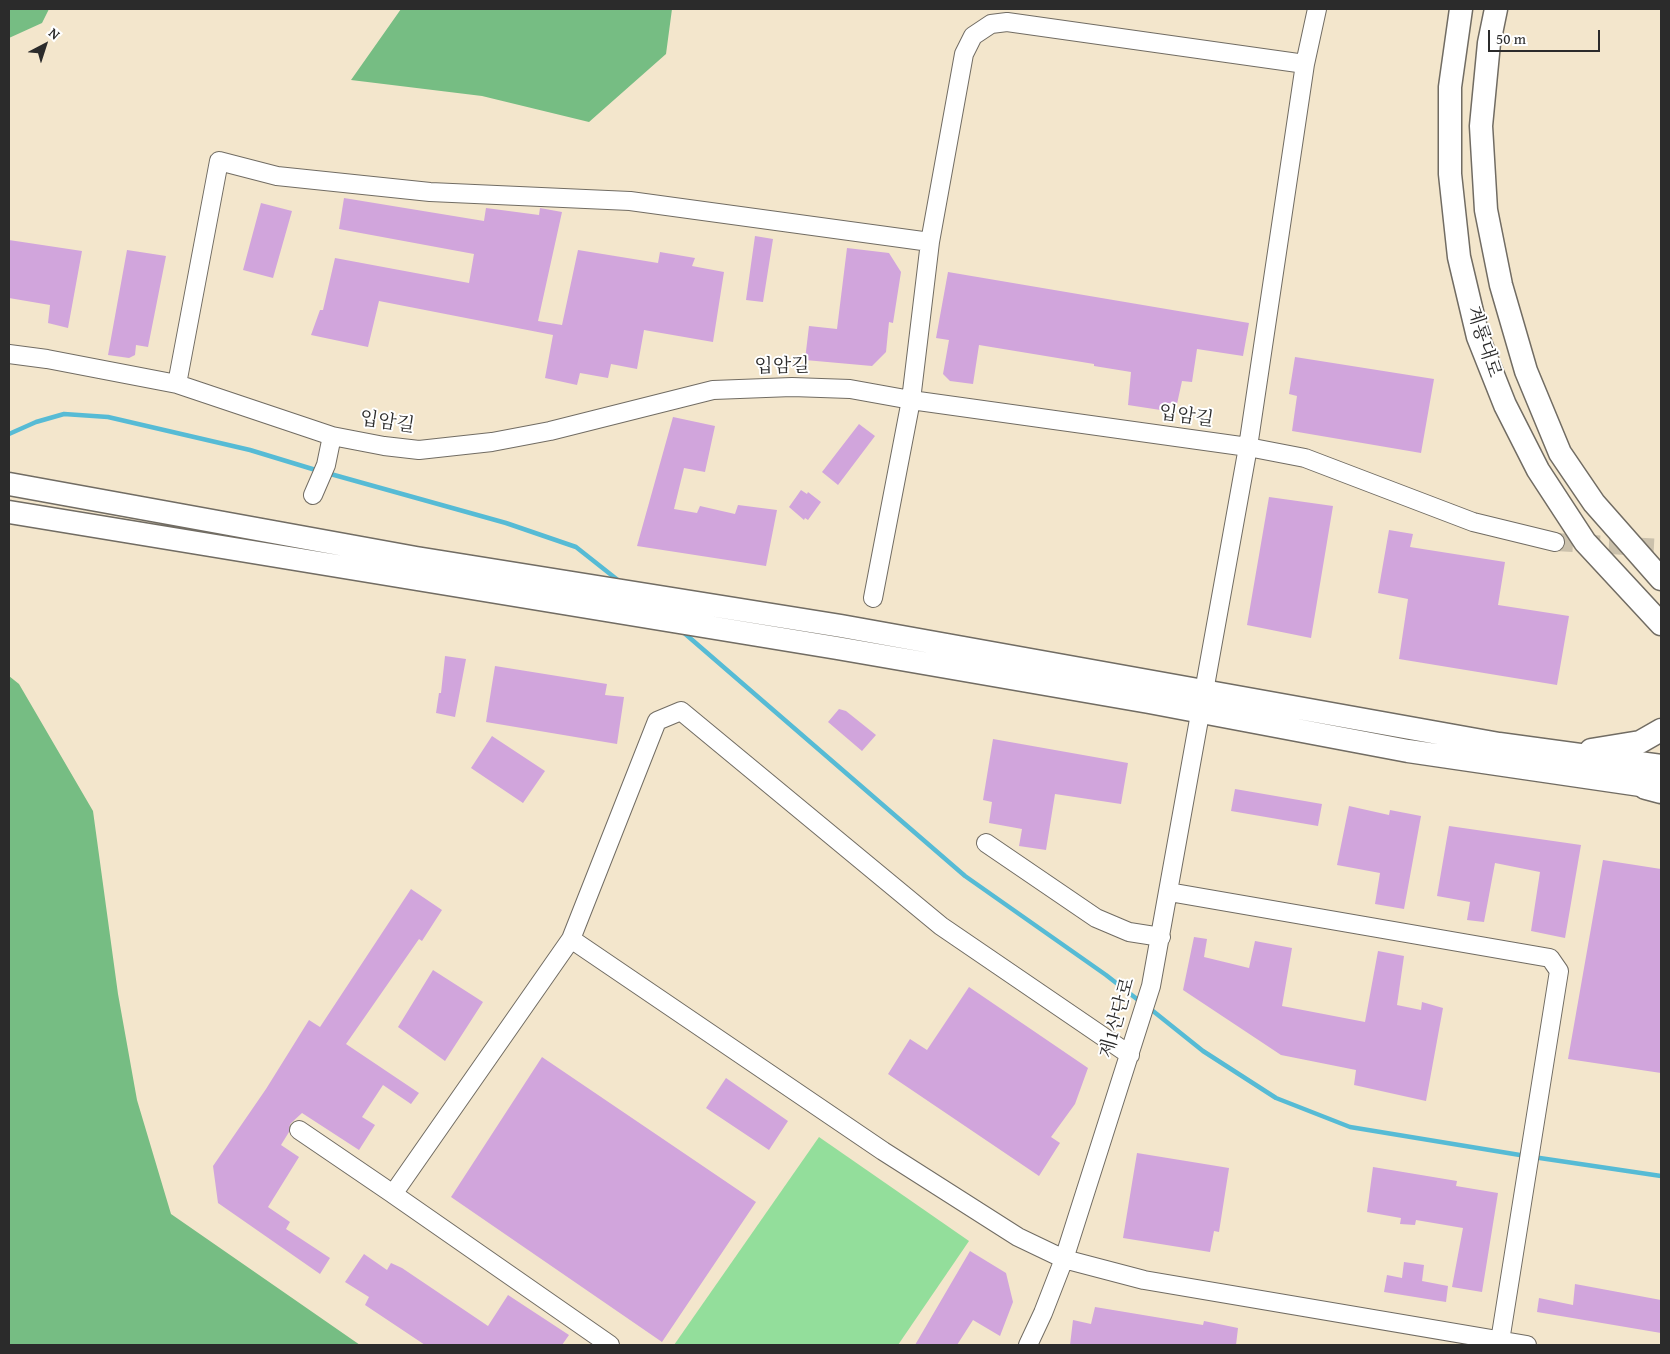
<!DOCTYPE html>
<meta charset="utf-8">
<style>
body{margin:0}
#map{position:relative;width:1670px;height:1354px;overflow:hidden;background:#f3e6cc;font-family:"Gentium Book Plus",serif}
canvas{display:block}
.frame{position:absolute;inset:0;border:10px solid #2b2b2b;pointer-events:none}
.north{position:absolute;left:20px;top:20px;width:50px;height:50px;-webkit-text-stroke:4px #fff;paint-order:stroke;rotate:40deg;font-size:14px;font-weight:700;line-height:20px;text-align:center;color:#2b2b2b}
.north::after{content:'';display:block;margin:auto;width:18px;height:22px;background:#2b2b2b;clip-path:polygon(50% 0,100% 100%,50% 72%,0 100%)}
.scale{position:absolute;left:1488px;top:30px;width:112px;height:22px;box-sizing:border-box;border:2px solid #2b2b2b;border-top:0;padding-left:6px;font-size:15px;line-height:18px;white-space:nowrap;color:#2b2b2b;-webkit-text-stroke:4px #fff;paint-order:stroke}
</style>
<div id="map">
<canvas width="1670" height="1354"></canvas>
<div class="frame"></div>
<div class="north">N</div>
<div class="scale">50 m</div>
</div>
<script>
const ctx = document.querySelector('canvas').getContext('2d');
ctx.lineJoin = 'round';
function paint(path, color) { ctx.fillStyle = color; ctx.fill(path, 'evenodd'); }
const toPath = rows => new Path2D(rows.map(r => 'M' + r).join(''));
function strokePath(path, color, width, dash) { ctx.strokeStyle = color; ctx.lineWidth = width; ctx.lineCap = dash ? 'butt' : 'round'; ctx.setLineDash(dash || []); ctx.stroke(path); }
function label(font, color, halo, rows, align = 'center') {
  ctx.font = font + ' "Gentium Book Plus","Noto Serif KR",serif'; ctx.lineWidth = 4; ctx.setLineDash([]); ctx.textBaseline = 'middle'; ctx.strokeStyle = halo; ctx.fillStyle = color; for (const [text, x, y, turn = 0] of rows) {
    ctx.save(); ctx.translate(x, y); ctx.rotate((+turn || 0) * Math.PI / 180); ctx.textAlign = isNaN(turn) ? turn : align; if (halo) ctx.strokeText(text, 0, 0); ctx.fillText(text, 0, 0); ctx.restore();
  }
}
const green = toPath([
 [819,1137,969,1241,898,1345,674,1345]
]);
const forest = toPath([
 [9,9,49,9,42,23,9,38],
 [401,9,672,9,666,54,589,122,482,96,351,80],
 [9,676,19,684,93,811,118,994,137,1100,171,1214,360,1345,9,1345]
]);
const stream = toPath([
 [9,434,36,422,64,414,108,417,250,450,319,471],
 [327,473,506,523,576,547,619,581],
 [683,632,965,876,1106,975,1142,1003],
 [1148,1007,1203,1051,1276,1098,1350,1127,1526,1156],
 [1533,1157,1661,1176]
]);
const building = toPath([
 [344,198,484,221,486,208,539,215,540,208,562,212,538,321,562,325,578,250,658,263,660,252,695,258,692,266,724,272,713,342,644,330,637,369,611,364,608,378,580,373,577,385,545,378,553,335,379,301,368,347,311,335,320,310,323,310,335,258,469,283,474,254,339,229],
 [261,203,292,211,273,278,243,270],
 [755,236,773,239,763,302,746,300],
 [9,240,82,251,68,328,48,323,50,305,9,298],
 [847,248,889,253,901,272,893,323,889,322,886,352,872,366,805,360,809,326,837,329],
 [127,250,166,256,148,347,136,345,135,355,129,358,108,355],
 [948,272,1249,323,1243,356,1197,349,1192,382,1182,381,1177,404,1168,403,1167,411,1128,405,1131,372,1094,366,1094,364,979,345,973,384,950,381,943,374,949,340,936,338],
 [1295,357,1434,379,1421,453,1292,431,1297,396,1289,394],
 [673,417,715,426,705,472,684,468,674,509,697,513,700,506,735,514,738,505,777,510,766,566,637,546],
 [859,424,875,436,838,485,822,472],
 [801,490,807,494,808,492,821,502,808,520,805,518,804,520,789,507],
 [1269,497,1333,506,1311,638,1247,625],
 [1389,530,1413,534,1410,547,1505,562,1498,605,1569,616,1557,685,1399,659,1408,599,1378,593],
 [445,656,466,659,455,717,436,713,439,693,441,693],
 [495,666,607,684,605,695,624,697,617,744,486,722],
 [839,709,846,711,876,735,862,751,828,722],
 [492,736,545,771,523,803,471,768],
 [993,739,1128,763,1121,804,1055,794,1046,850,1019,846,1022,829,989,823,992,802,983,800],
 [1235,789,1322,804,1318,826,1231,811],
 [1349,806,1389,815,1390,810,1421,816,1404,909,1375,904,1380,873,1337,865],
 [1449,826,1581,845,1565,938,1531,931,1540,872,1495,863,1484,922,1467,920,1470,902,1437,896],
 [1603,860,1661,869,1661,1073,1568,1059],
 [411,889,442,910,422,941,419,939,346,1044,419,1093,411,1104,383,1085,362,1117,375,1125,359,1150,302,1113,290,1124,289,1132,281,1145,299,1157,268,1207,290,1222,286,1229,330,1258,320,1274,218,1203,213,1166,266,1089,309,1020,320,1027],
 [1194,937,1207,939,1204,957,1249,968,1255,941,1292,948,1282,1006,1365,1022,1378,951,1404,956,1397,1005,1421,1010,1422,1002,1443,1008,1426,1101,1354,1085,1356,1070,1281,1055,1183,990],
 [433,970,483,1002,445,1061,398,1027],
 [969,987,1088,1068,1075,1104,1051,1137,1060,1143,1039,1176,888,1074,910,1039,927,1050],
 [542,1057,756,1202,662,1342,451,1197],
 [726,1078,788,1121,769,1150,706,1108],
 [1137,1153,1229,1168,1219,1232,1214,1231,1210,1252,1123,1238],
 [1373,1167,1457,1181,1456,1186,1498,1193,1482,1292,1452,1287,1463,1228,1416,1220,1415,1225,1400,1224,1401,1218,1367,1212],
 [970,1251,1006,1273,1013,1302,1000,1336,973,1320,957,1345,915,1345],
 [364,1254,387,1270,391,1263,402,1268,488,1326,508,1295,569,1335,562,1345,425,1345,365,1305,369,1297,345,1282],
 [1404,1262,1424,1265,1422,1281,1448,1286,1446,1302,1384,1292,1387,1275,1402,1278],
 [1575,1284,1661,1300,1661,1333,1537,1312,1539,1298,1573,1305],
 [1095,1307,1203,1325,1204,1321,1238,1328,1236,1345,1070,1345,1073,1320,1091,1324]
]);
const minorTunnel = toPath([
 [1555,542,1661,548]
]);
const minor = toPath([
 [9,354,47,359,177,384,332,436,384,446,419,450,492,442,550,431,713,390,792,387,850,389,911,400,1248,447,1305,458,1473,522,1555,542],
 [177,384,219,161,277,176,430,192,630,201,930,242],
 [313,495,326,465,332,436],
 [873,598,911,400,930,242,964,54,973,36,991,24,1007,22,1305,64],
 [986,843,1096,918,1129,932,1161,937],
 [1169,892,1550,958,1559,971,1500,1341],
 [571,939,883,1151,1018,1237,1064,1259,1144,1280,1527,1345],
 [299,1130,393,1194],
 [610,1345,393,1194,571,939,657,721,681,711,941,926,1130,1055],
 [1028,1345,1043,1313,1064,1259,1151,986,1248,447,1305,64,1317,9]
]);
const major = toPath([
 [1461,9,1450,87,1450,174,1459,257,1478,337,1505,405,1538,470,1585,542,1661,624],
 [1496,9,1489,43,1481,126,1486,210,1501,285,1526,371,1560,453,1594,503,1661,579],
 [9,484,416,558,841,626,1499,744,1661,766],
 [9,512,837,648,1149,702,1408,751,1661,788],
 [1591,750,1640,742,1661,730]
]);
const highway = toPath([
 [1646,786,1661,790]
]);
const streetNames = [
 ["계룡대로",1483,342,72],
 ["입암길",782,367,-1],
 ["입암길",1186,417,8],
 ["입암길",387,423,8],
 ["제1산단로",1118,1018,-74]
];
paint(green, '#93de9b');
paint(forest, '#76bd83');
strokePath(stream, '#56bbd5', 4.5);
paint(building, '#d1a5dc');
strokePath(minorTunnel, '#cbc1ac', 18, [18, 9]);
strokePath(minor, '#716c63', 20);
strokePath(major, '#716c63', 25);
strokePath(highway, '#716c63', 29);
strokePath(minor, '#fff', 18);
strokePath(major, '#fff', 22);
strokePath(highway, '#fff', 26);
label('19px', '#2b2b2b', '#fff', streetNames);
</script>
